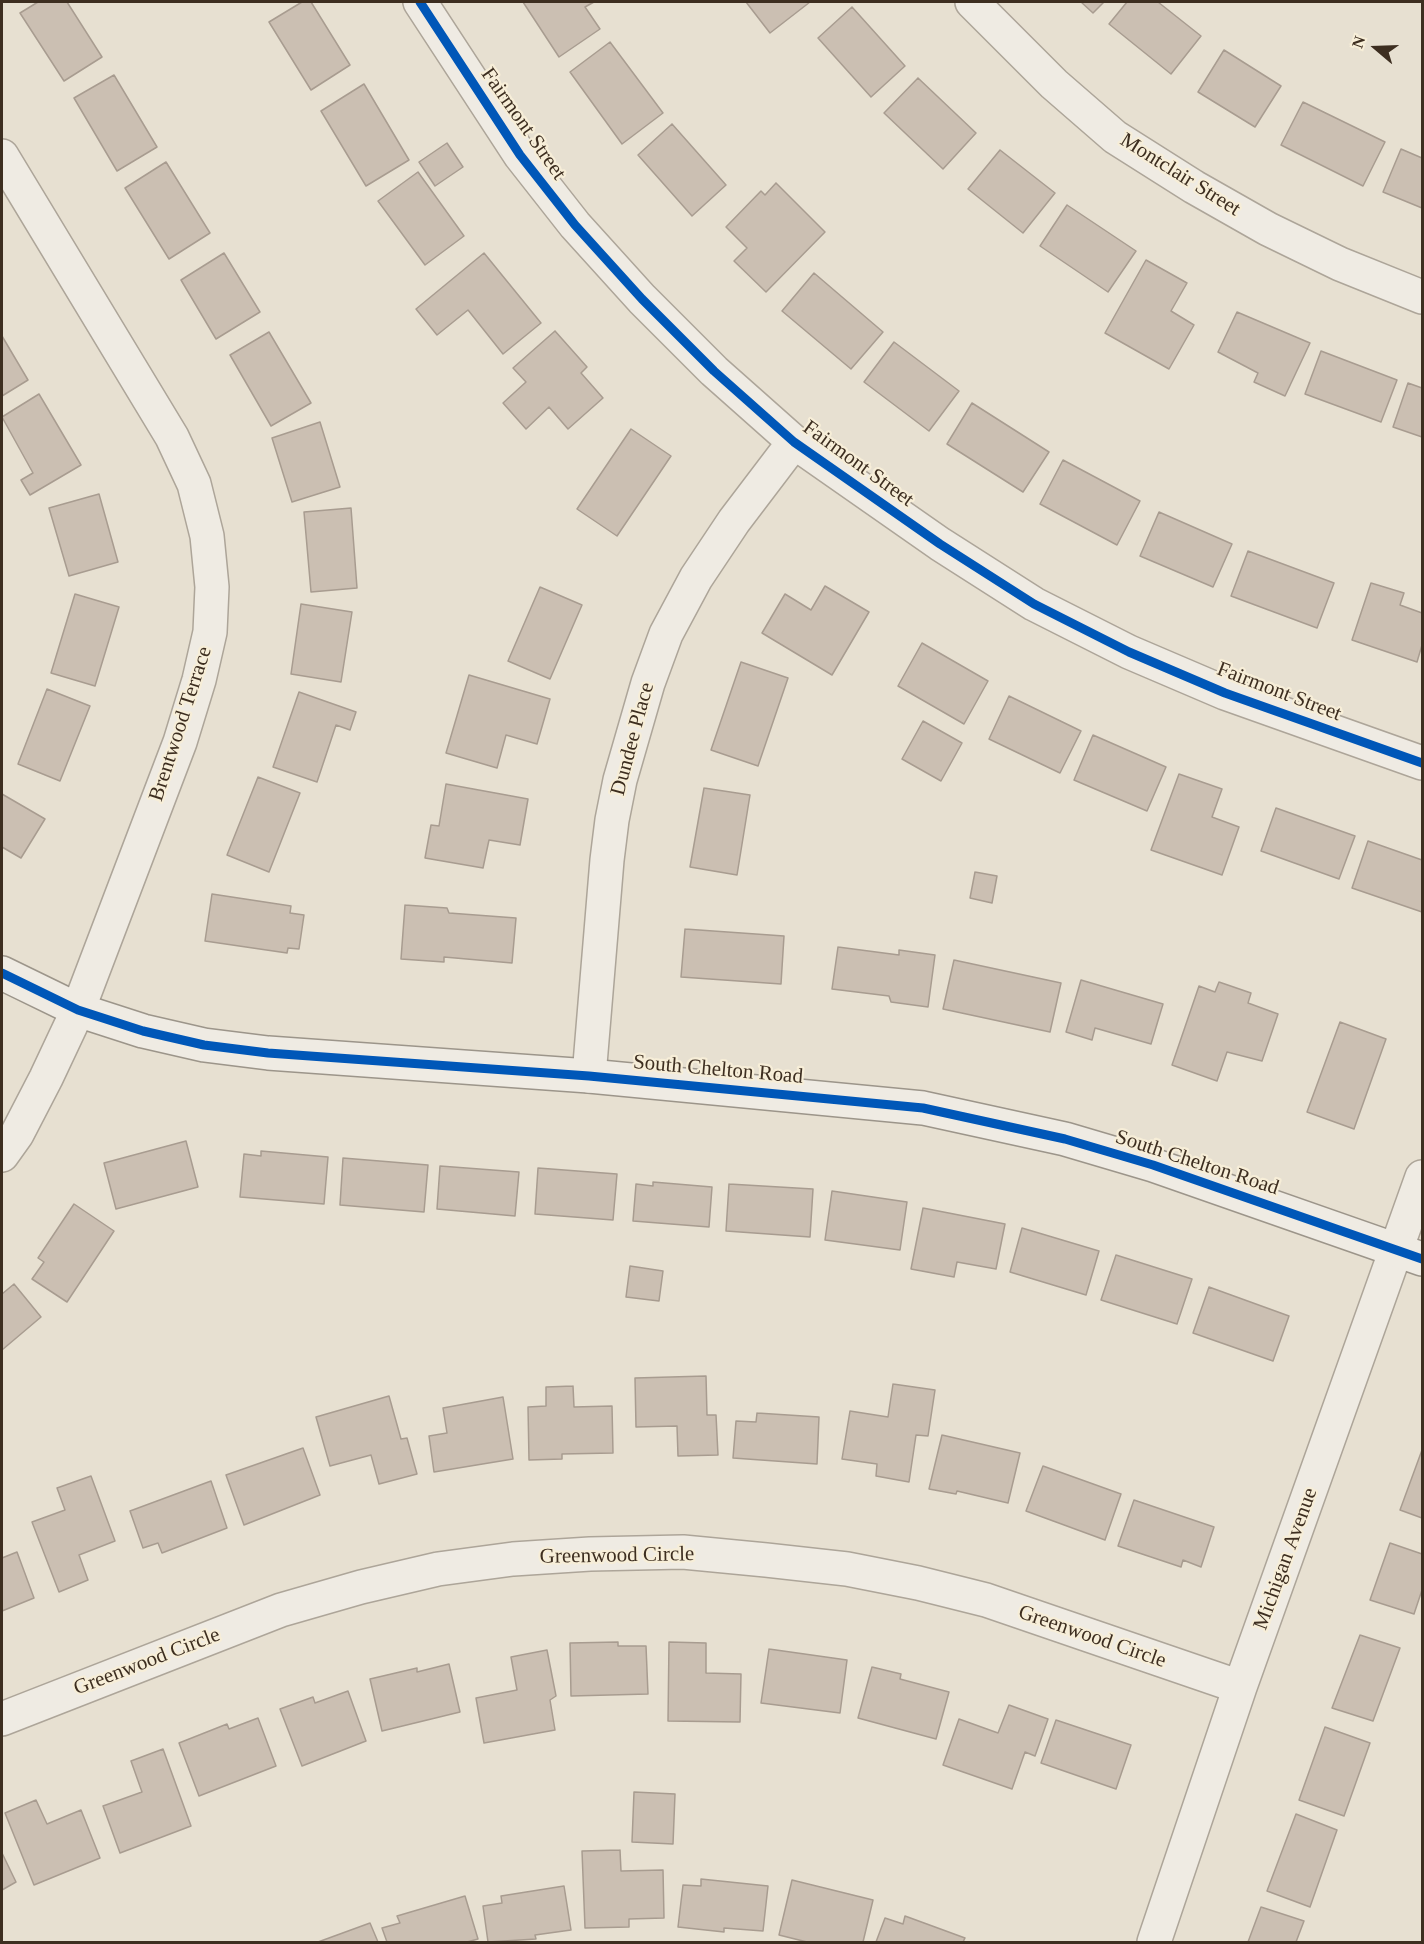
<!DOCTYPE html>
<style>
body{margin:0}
#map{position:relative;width:1424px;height:1944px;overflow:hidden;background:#e7e0d1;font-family:Georgia,serif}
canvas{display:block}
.frame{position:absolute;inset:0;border:3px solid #3d2e20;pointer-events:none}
.north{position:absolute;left:1346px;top:18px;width:60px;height:60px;-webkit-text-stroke:4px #f7eed8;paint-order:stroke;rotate:289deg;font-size:16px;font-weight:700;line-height:24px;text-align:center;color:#3d2e20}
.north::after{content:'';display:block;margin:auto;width:21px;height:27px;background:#3d2e20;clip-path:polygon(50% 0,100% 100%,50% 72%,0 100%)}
</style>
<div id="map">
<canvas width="1424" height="1944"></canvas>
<div class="frame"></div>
<div class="north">N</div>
</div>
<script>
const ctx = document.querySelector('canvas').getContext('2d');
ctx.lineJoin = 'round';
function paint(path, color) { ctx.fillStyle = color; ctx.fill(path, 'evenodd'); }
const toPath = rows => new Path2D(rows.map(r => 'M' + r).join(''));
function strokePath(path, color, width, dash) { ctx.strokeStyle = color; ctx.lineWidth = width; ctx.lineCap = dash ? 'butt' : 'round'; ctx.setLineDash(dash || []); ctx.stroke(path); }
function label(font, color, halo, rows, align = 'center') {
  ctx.font = font + ' Georgia,serif'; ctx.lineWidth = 4.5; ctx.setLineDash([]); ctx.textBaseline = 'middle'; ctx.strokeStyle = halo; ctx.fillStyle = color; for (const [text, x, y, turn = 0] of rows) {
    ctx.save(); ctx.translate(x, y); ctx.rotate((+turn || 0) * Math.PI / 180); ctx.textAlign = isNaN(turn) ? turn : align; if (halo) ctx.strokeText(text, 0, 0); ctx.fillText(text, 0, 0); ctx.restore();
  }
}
const building = toPath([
 [38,2,67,2,102,57,64,81,20,13,38,2],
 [302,2,311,2,350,65,311,90,269,22,302,2],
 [523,2,594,2,585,7,600,29,559,57,523,2],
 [746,2,810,2,770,33,746,2],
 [1081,2,1104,2,1093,13,1081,2],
 [1127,2,1158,2,1201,36,1171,74,1109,24,1127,2],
 [852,7,905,66,871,97,818,38,852,7],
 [610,42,663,113,622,144,570,72,610,42],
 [1224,50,1281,86,1255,127,1198,92,1224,50],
 [114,75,157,147,117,171,74,98,114,75],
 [918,78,976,133,943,169,884,113,918,78],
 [364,84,409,160,366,186,321,111,364,84],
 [1303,102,1385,142,1363,186,1281,145,1303,102],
 [672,124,726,185,692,216,638,155,672,124],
 [447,143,463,167,435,186,419,162,447,143],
 [1401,149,1422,158,1422,208,1383,192,1401,149],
 [1000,150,1055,193,1023,233,968,189,1000,150],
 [166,162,210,233,169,259,125,188,166,162],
 [418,172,464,236,425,265,378,201,418,172],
 [776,183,825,232,766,292,734,261,747,248,726,227,761,191,765,195,776,183],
 [1067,205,1136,251,1108,292,1040,246,1067,205],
 [224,253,260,312,216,339,181,280,224,253],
 [484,253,541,323,503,354,468,310,437,335,416,309,484,253],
 [1146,260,1187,283,1171,311,1194,325,1169,369,1105,333,1146,260],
 [814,273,883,332,851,369,782,311,814,273],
 [1237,312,1310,343,1285,396,1254,382,1258,373,1218,352,1237,312],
 [555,331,587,367,581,373,603,398,568,429,549,407,526,429,503,403,526,382,513,368,555,331],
 [269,332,311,403,271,426,230,355,269,332],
 [2,336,28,380,2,396,2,336],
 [894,342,959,391,929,431,864,382,894,342],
 [1321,351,1397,380,1381,422,1305,394,1321,351],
 [1408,383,1422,388,1422,437,1393,427,1408,383],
 [39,394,81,465,30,495,21,480,33,473,2,417,39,394],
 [972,403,1049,452,1023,492,947,444,972,403],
 [320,422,340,487,292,502,272,438,320,422],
 [631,429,671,456,617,536,577,509,631,429],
 [1063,460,1140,501,1117,545,1040,504,1063,460],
 [99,494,118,562,69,576,49,508,99,494],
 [351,508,357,588,311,592,304,512,351,508],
 [1159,512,1232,544,1213,587,1140,556,1159,512],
 [1248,551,1334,583,1317,628,1231,596,1248,551],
 [1371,583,1404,593,1400,605,1422,613,1422,645,1417,662,1352,640,1371,583],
 [825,586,869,612,832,675,762,633,785,594,811,610,825,586],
 [540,587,582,605,550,679,508,661,540,587],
 [75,594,119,607,95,686,51,673,75,594],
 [301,604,352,612,341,682,291,674,301,604],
 [922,643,988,681,964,724,898,686,922,643],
 [741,662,788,678,758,766,711,750,741,662],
 [469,675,550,699,537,744,506,735,497,768,446,753,469,675],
 [47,689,90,706,60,781,18,764,47,689],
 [299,692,356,712,350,730,336,725,317,782,273,767,299,692],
 [1009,696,1081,731,1060,773,989,739,1009,696],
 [923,721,962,743,941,781,902,759,923,721],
 [1093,735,1166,767,1147,811,1074,780,1093,735],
 [1179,774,1222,789,1212,817,1239,827,1222,875,1151,850,1179,774],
 [258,777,300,793,269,872,227,855,258,777],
 [446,784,528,799,520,845,489,840,483,868,425,858,431,825,439,826,446,784],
 [704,788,750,795,737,875,690,867,704,788],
 [2,794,45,819,21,858,2,847,2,794],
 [1276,808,1355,836,1339,879,1261,851,1276,808],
 [1368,841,1422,860,1422,912,1352,888,1368,841],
 [975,872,997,876,992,903,970,898,975,872],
 [212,894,291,906,290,913,304,915,299,949,288,948,287,953,205,941,212,894],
 [405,905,447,908,449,913,516,918,512,963,444,957,444,962,401,959,405,905],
 [685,929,784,936,781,984,681,977,685,929],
 [838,947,899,955,899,950,935,955,928,1007,891,1002,889,996,832,989,838,947],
 [954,960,1061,983,1050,1032,943,1009,954,960],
 [1081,980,1163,1004,1151,1044,1095,1028,1092,1040,1066,1032,1081,980],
 [1219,982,1251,993,1248,1003,1278,1014,1262,1061,1227,1052,1217,1081,1172,1065,1199,986,1215,992,1219,982],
 [1340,1022,1386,1039,1354,1129,1307,1112,1340,1022],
 [186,1141,198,1187,116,1209,104,1163,186,1141],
 [261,1151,328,1157,324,1204,240,1197,244,1154,261,1156,261,1151],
 [343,1158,428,1165,424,1212,340,1205,343,1158],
 [440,1166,519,1172,515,1216,437,1209,440,1166],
 [538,1168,617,1174,613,1220,535,1214,538,1168],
 [653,1182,712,1187,709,1227,633,1221,636,1184,653,1186,653,1182],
 [729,1184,813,1189,810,1237,726,1231,729,1184],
 [832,1191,907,1202,900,1250,825,1240,832,1191],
 [74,1204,114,1231,67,1302,32,1279,44,1262,38,1258,74,1204],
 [923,1208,1005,1224,996,1269,957,1262,954,1277,911,1269,923,1208],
 [1022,1228,1099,1251,1086,1295,1010,1272,1022,1228],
 [1116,1255,1192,1279,1177,1324,1101,1300,1116,1255],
 [630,1266,663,1271,659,1301,626,1297,630,1266],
 [14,1284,41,1317,2,1350,2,1294,14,1284],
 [1209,1287,1289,1316,1273,1361,1193,1333,1209,1287],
 [706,1376,707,1415,716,1415,718,1455,678,1456,677,1426,636,1427,635,1378,706,1376],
 [893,1384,935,1390,928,1436,916,1435,909,1482,876,1476,877,1464,842,1459,850,1411,888,1417,893,1384],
 [573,1386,574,1407,612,1406,613,1453,562,1454,562,1459,529,1460,528,1407,546,1406,546,1387,573,1386],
 [389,1396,401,1439,407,1438,417,1474,379,1484,371,1455,330,1466,316,1417,389,1396],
 [503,1397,513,1459,434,1472,429,1436,447,1433,443,1408,503,1397],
 [757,1413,819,1417,817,1464,733,1458,736,1421,756,1422,757,1413],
 [942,1435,1020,1453,1008,1503,957,1491,956,1494,929,1489,942,1435],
 [303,1448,320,1495,244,1525,226,1475,303,1448],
 [1422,1450,1422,1518,1400,1510,1422,1450],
 [1043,1466,1121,1494,1105,1540,1026,1511,1043,1466],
 [91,1476,115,1541,79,1555,88,1580,59,1592,32,1522,65,1510,57,1488,91,1476],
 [211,1481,227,1528,162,1553,158,1543,143,1548,130,1511,211,1481],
 [1134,1500,1214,1527,1201,1567,1183,1560,1181,1567,1118,1546,1134,1500],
 [1390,1543,1422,1554,1422,1590,1414,1614,1370,1600,1390,1543],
 [17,1552,34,1598,2,1611,2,1558,17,1552],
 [1360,1635,1400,1648,1373,1721,1332,1708,1360,1635],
 [618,1642,618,1646,646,1646,648,1694,571,1696,570,1643,618,1642],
 [669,1642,706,1643,706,1673,741,1674,740,1722,668,1721,669,1642],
 [769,1649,847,1660,840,1713,761,1703,769,1649],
 [547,1650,556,1696,550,1700,555,1730,484,1743,476,1698,517,1690,511,1657,547,1650],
 [449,1664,460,1712,382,1731,370,1679,417,1668,417,1672,449,1664],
 [872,1667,901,1674,900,1679,949,1692,936,1739,858,1718,872,1667],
 [348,1691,366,1741,302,1766,280,1709,313,1697,315,1703,348,1691],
 [1009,1705,1048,1719,1035,1756,1025,1752,1012,1789,943,1765,959,1719,998,1733,1009,1705],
 [258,1718,276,1766,199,1796,179,1743,227,1724,229,1729,258,1718],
 [1056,1720,1131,1745,1116,1789,1041,1763,1056,1720],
 [1325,1727,1370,1743,1344,1816,1299,1800,1325,1727],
 [163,1749,191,1826,120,1853,103,1806,142,1792,131,1761,163,1749],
 [634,1792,675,1794,673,1844,632,1842,634,1792],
 [36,1800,47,1824,81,1810,100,1858,34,1885,5,1813,36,1800],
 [1296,1814,1337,1830,1310,1907,1267,1891,1296,1814],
 [620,1850,621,1871,663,1870,664,1918,629,1919,629,1927,585,1928,582,1851,620,1850],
 [2,1853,16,1882,2,1890,2,1853],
 [701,1879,768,1886,763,1931,724,1928,724,1932,678,1927,683,1885,701,1886,701,1879],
 [792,1880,873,1900,863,1942,807,1942,779,1935,792,1880],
 [564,1886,571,1930,535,1935,536,1939,488,1942,483,1906,502,1903,501,1896,564,1886],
 [465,1896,478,1939,467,1942,387,1942,382,1928,400,1923,397,1916,465,1896],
 [1261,1907,1304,1921,1296,1942,1248,1942,1261,1907],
 [905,1916,965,1938,963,1942,876,1942,885,1918,903,1924,905,1916],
 [370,1923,378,1942,318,1942,370,1923]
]);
const minor = toPath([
 [420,2,520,155,575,225,642,299,714,371,794,442,940,544,1034,604,1129,652,1225,693,1422,763],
 [972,2,1054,84,1115,137,1194,187,1268,229,1340,264,1422,297],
 [2,156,172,437,194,484,207,536,212,587,210,632,199,680,180,742,78,1010,46,1078,17,1134,2,1155],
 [589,1076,607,860,612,820,620,780,648,683,666,634,696,578,734,521,794,442],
 [2,1719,281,1610,361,1587,438,1569,513,1559,590,1554,683,1552,766,1560,847,1569,918,1583,986,1600,1240,1687],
 [1154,1942,1240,1687,1422,1177]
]);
const secondary = toPath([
 [2,973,78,1010,143,1031,204,1045,268,1053,589,1076,923,1108,1065,1139,1153,1165,1422,1259]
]);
const cycleway = toPath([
 [420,2,520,155,575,225,642,299,714,371,794,442,940,544,1034,604,1129,652,1225,693,1422,763],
 [2,973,78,1010,143,1031,204,1045,268,1053,589,1076,923,1108,1065,1139,1153,1165,1422,1259]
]);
const streetNames = [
 ["Fairmont Street",523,124,55],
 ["Montclair Street",1180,175,32],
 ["Fairmont Street",858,464,36],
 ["Fairmont Street",1279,692,21],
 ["Brentwood Terrace",181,724,-72],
 ["Dundee Place",633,739,-75],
 ["South Chelton Road",718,1070,5],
 ["South Chelton Road",1197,1163,18],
 ["Greenwood Circle",617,1556,-1],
 ["Michigan Avenue",1286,1559,-70],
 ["Greenwood Circle",1092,1637,19],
 ["Greenwood Circle",147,1662,-21]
];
paint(building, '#cbbfb2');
strokePath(building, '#a89c90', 1.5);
strokePath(minor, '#ada599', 36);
strokePath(secondary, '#9c958a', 36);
strokePath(minor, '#efebe3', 33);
strokePath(secondary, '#efebe3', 33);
strokePath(cycleway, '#0057b8', 9);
label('21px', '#3d2e20', '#f7eed8', streetNames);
</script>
